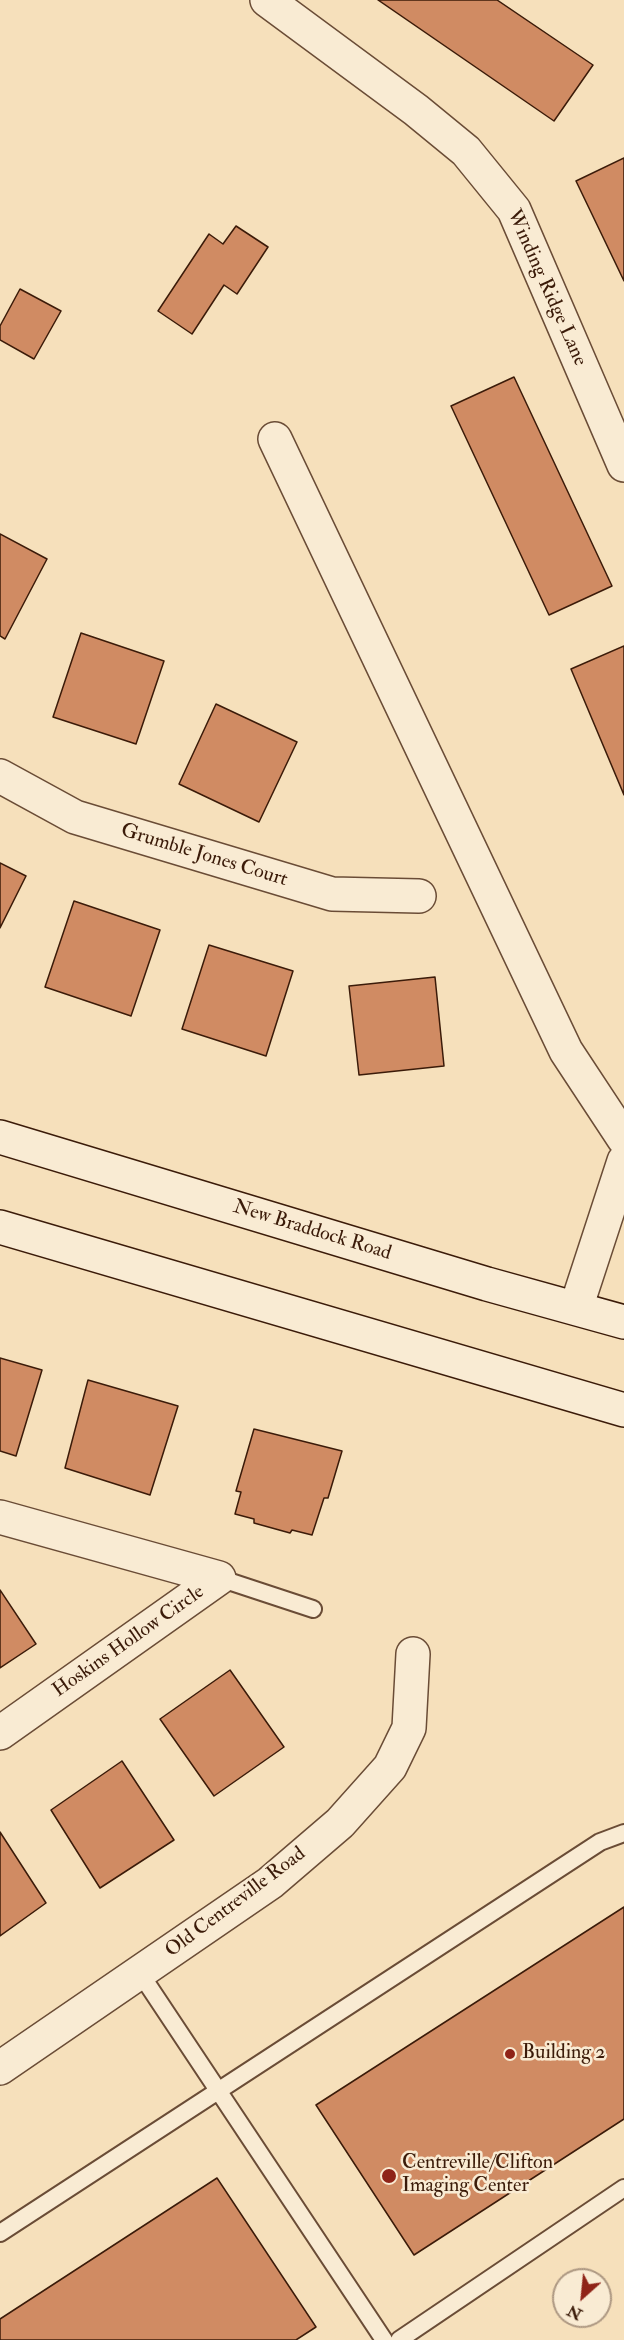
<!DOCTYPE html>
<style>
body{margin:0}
#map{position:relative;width:624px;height:2340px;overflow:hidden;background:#f6e0bb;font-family:"IM FELL Double Pica",serif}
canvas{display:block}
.north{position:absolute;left:552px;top:2268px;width:60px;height:60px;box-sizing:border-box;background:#f9ebd3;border:2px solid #ad9882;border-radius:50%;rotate:207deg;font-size:16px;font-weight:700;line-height:24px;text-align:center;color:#3b1b09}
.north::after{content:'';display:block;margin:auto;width:21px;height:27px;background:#8f2418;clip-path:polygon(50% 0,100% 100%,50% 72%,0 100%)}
</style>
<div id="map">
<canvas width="624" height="2340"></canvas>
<div class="north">N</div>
</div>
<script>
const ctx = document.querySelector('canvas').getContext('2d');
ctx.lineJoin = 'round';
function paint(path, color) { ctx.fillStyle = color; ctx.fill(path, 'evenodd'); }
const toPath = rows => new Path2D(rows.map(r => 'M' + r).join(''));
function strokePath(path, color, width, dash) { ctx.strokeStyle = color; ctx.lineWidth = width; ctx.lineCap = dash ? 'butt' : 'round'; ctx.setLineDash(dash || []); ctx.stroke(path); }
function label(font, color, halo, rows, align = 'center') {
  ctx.font = font + ' "IM FELL Double Pica",serif'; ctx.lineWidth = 5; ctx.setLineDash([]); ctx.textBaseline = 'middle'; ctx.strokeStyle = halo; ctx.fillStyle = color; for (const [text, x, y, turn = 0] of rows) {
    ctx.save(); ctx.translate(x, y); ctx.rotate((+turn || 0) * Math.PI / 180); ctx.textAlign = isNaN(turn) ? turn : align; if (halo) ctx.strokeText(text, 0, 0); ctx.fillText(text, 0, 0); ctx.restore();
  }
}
const building = toPath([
 [378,0,497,0,593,65,554,121,378,0],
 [624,158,624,281,576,181,624,158],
 [236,226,268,247,237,294,224,285,192,334,158,311,209,234,223,244,236,226],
 [20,289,61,311,34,359,0,340,0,326,20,289],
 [514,377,612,586,549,615,451,406,514,377],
 [0,534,47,559,5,639,0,636,0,534],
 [81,633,164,661,136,744,53,717,81,633],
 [624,646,624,795,571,669,624,646],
 [216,704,297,742,259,822,179,784,216,704],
 [0,863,26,876,0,928,0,863],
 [74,901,160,930,131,1016,45,987,74,901],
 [209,945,293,971,266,1056,182,1029,209,945],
 [435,977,444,1066,359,1075,349,986,435,977],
 [0,1358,42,1370,16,1456,0,1451,0,1358],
 [88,1380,178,1406,150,1495,65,1468,88,1380],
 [254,1429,342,1451,328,1498,324,1498,312,1535,292,1530,290,1533,254,1523,254,1519,235,1514,241,1492,236,1491,254,1429],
 [0,1590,36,1644,0,1668,0,1590],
 [230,1670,284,1747,214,1796,160,1719,230,1670],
 [122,1761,174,1840,100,1888,51,1810,122,1761],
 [0,1832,46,1903,0,1936,0,1832],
 [624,1907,624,2119,414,2255,316,2105,624,1907],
 [217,2178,316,2327,296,2340,0,2340,0,2319,217,2178]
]);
const service = toPath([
 [219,1578,313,1609],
 [140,1973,384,2340],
 [0,2233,600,1842,624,1833],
 [399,2340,624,2188]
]);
const minor = toPath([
 [267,0,416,110,466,151,514,210,624,465],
 [275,439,566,1051,624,1139],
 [0,776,75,817,332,894,419,896],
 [576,1308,624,1161],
 [0,1517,219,1578,0,1733],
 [0,2068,270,1883,340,1823,390,1767,409,1728,413,1654]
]);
const secondary = toPath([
 [0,1137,487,1284,624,1322],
 [0,1227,624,1410]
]);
const markers = [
 [510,2054,6,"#8f2418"],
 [389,2176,8,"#8f2418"]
];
const streetNames = [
 ["Winding Ridge Lane",546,288,66],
 ["Grumble Jones Court",204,856,17],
 ["New Braddock Road",312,1231,17],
 ["Hoskins Hollow Circle",129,1642,-35],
 ["Old Centreville Road",236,1903,-37]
];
const poiNames = [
 ["Building 2",522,2054],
 ["Centreville/Clifton",402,2164],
 ["Imaging Center",402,2187]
];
paint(building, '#d08b63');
strokePath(building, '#3b1b09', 1.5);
strokePath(service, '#6a4c36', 20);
strokePath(minor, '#6a4c36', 36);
strokePath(secondary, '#3b1b09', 36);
strokePath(service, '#f9ebd3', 16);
strokePath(minor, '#f9ebd3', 33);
strokePath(secondary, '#f9ebd3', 33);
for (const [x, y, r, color] of markers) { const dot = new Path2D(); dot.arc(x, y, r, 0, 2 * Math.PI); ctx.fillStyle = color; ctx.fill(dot); strokePath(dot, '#f9ebd3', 2); }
label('20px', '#3b1b09', '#f9ebd3', streetNames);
label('20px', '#3b1b09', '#f9ebd3', poiNames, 'left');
</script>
